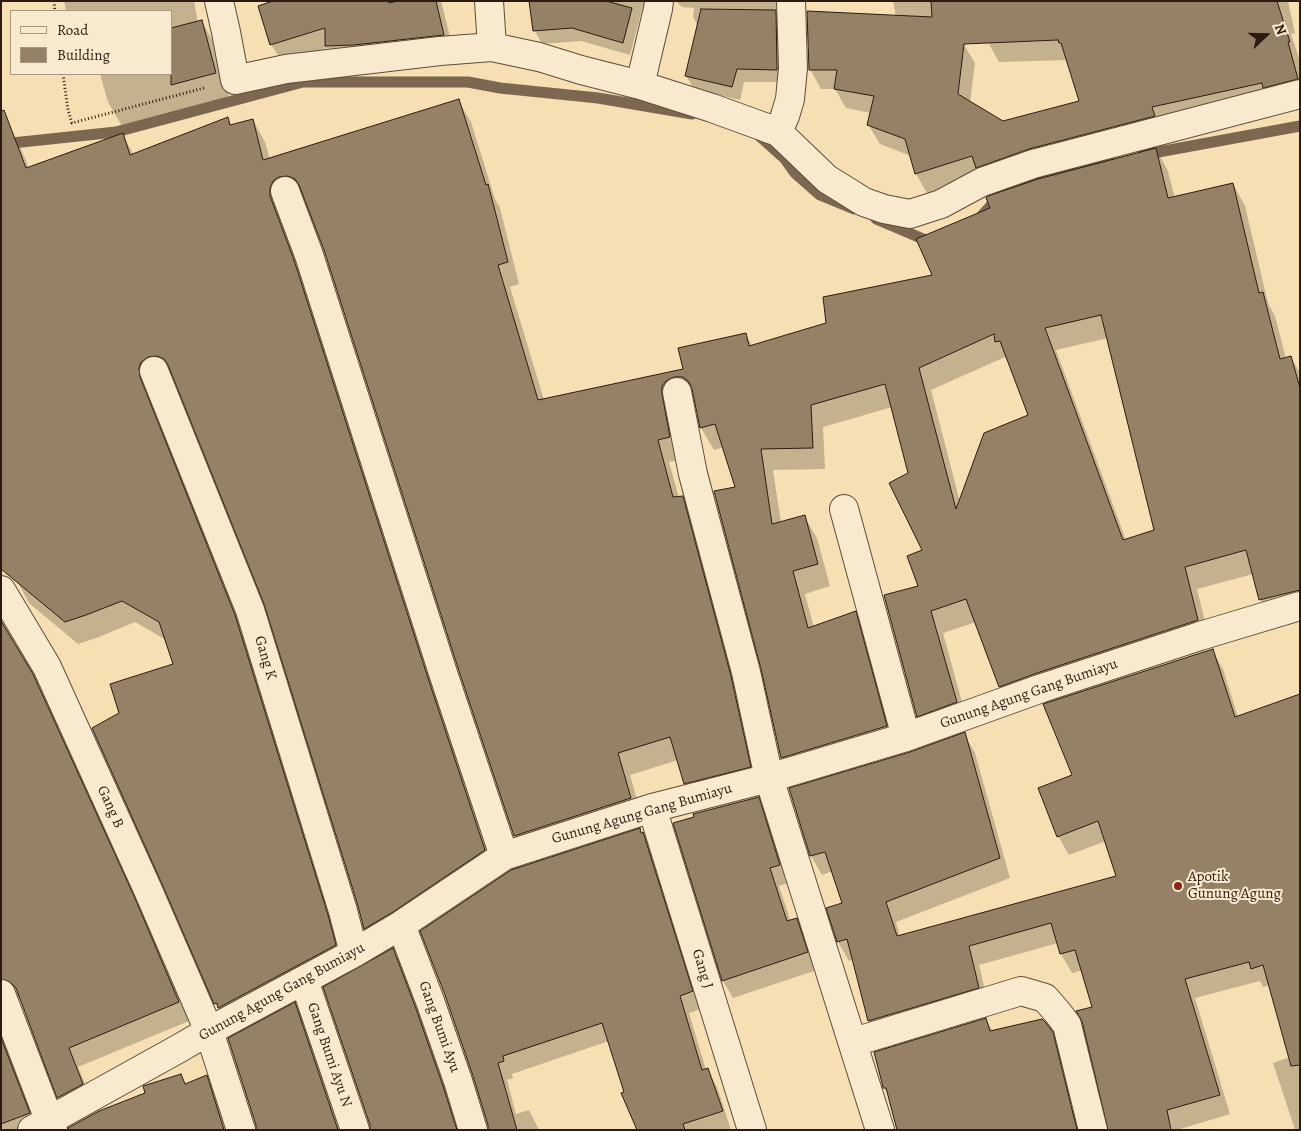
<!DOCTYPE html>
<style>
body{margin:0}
#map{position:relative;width:1301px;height:1131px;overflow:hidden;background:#f5dfb3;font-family:Alegreya,serif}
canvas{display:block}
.frame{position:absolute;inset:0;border:2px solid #2c1b11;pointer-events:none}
.legend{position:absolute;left:10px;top:10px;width:162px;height:65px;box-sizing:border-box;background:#f8eace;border:1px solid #a69782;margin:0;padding:6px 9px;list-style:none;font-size:15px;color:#2c1b11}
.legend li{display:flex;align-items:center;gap:10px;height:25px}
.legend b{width:25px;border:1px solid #a69782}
.north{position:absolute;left:1241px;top:10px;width:50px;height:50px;-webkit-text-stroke:4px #f8eace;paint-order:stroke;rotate:69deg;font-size:14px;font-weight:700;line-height:20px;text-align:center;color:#2c1b11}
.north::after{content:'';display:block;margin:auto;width:18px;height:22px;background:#2c1b11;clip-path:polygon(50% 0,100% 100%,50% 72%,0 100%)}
</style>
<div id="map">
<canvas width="1301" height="1131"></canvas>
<div class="frame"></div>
<ul class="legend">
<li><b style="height:6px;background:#f8eace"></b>Road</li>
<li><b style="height:14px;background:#958165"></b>Building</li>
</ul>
<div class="north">N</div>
</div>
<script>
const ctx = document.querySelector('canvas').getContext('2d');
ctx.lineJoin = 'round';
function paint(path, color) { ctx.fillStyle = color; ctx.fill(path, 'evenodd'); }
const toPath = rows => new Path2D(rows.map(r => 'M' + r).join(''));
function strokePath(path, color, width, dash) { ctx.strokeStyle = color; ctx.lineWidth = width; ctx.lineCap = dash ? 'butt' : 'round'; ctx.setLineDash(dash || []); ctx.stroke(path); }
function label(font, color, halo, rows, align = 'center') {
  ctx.font = font + ' Alegreya,serif'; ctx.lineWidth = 4; ctx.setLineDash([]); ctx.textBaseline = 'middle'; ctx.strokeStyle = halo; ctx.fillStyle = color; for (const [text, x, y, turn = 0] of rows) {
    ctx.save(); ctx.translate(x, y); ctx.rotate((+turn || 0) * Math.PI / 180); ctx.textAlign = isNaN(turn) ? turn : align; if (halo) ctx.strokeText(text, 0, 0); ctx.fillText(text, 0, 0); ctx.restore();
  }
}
const shadow = toPath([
 [64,1,194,1,198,23,202,22,217,48,230,99,123,128,108,102,100,74,171,74,171,11,66,11],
 [278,1,441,1,454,53,337,64,328,48,282,62,271,44],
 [531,1,659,1,653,6,643,6,630,55,581,41,542,44,535,31],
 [676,1,778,1,775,12,783,24,784,82,744,82,740,100,694,89,686,76,698,26,693,17,694,8,682,7],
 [893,1,938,1,975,63,970,103,1003,122,1080,102,1068,60,999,62,988,42,980,1,1288,1,1295,33,1291,34,1300,61,1299,62,1300,66,1300,101,982,176,927,193,916,174,911,156,880,144,868,124,871,113,846,108,835,89,821,89,810,69,896,17],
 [458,100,471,122,495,199,500,208,519,284,510,287,544,400,685,370,746,334,752,346,828,324,933,276,1156,149,1168,171,1175,198,1233,184,1245,206,1268,303,1275,316,1286,359,1291,357,1300,373,1300,615,1273,622,1261,600,1253,574,1197,589,1210,642,1013,708,1000,686,976,622,943,633,968,724,930,738,918,716,920,586,924,551,909,474,892,407,823,427,825,469,773,470,781,523,804,516,817,538,830,586,805,594,814,628,855,613,868,635,899,748,795,780,782,758,737,488,724,447,714,450,701,428,696,399,687,398,682,459,669,462,679,498,682,497,695,519,762,789,698,805,685,783,678,760,630,775,643,821,528,858,515,836,459,668,325,249,306,200,302,197,306,283,497,872,378,950,365,928,359,906,266,604,176,380,170,377,247,639,348,967,228,1025,215,1003,121,714,174,665,166,640,135,622,99,637,78,644,29,603,17,581,10,129,22,151,29,168,122,134,134,155,227,119,231,126,253,120,265,142,270,160],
 [1108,338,1155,531,1126,540,1056,350],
 [1005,357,1009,364,1029,416,960,502,931,390],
 [1,623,43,695,144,917,189,1021,78,1067,93,1103,69,1116,59,1097,21,1000,16,997,1,1002],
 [1212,650,1223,669,1238,717,1300,698,1300,1130,1295,1130,1273,1063,1290,1057,1270,985,1263,987,1260,981,1195,998,1230,1114,1177,1130,1109,1130,1094,1008,1083,970,1072,973,1061,954,1058,943,979,965,989,1007,880,1040,869,1021,854,959,849,961,838,942,828,909,844,904,833,871,822,875,811,856,911,753,964,734,975,753,1010,878,896,922,900,937,1117,877,1106,841,1069,855,1058,836,1073,776],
 [758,798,768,816,789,883,779,886,791,922,796,920,806,937,817,970,733,998,723,981,675,824],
 [641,834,643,834,653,851,701,1009,689,1013,706,1070,707,1070,717,1087,731,1130,639,1130,625,1093,609,1041,512,1074,513,1078,507,1080,516,1114,529,1110,539,1130,489,1130,489,1125,474,1075],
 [393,950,402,967,425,1025,460,1130,371,1130],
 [295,1004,305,1023,342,1130,257,1130],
 [986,1019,993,1032,1052,1033,1063,1052,1082,1130,899,1130,890,1097,884,1088],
 [1,1032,39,1130,1,1130],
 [181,1076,186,1085,206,1077,217,1096,228,1130,69,1130,147,1094]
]);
const stream = toPath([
 [756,133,785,159,795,173,820,195,854,209],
 [3,144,116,132,303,82,468,82,500,88,598,98,692,114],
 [1142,155,1300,126],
 [876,219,928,241,933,241],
 [979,219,996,200,1009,190,1045,173,1109,161]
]);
const building = toPath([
 [273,1,389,1,389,3,398,1,436,1,444,35,354,45,325,46,325,28,270,45,258,6,273,1],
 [529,1,606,1,632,8,623,43,572,28,533,31,529,1],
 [931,1,1277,1,1290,42,1288,42,1298,79,1263,88,1262,83,1152,107,1155,116,1029,149,976,168,972,156,915,174,905,139,867,125,874,96,834,89,837,70,809,70,807,11,932,17,931,1],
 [1058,40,1059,43,1061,43,1079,101,1003,121,958,94,964,44,1058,40],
 [701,9,776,10,777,70,737,69,732,87,685,76,701,9],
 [202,20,216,73,171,85,171,28,202,20],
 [459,99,486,185,488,184,494,207,508,262,498,265,538,400,683,369,678,348,746,333,749,346,826,323,823,297,932,275,916,239,990,208,986,198,988,196,1038,179,1156,148,1168,198,1233,183,1259,293,1263,292,1280,359,1291,356,1300,388,1300,590,1259,600,1246,550,1185,567,1198,620,1037,673,999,687,966,599,931,611,957,702,917,717,884,595,918,586,907,556,922,550,889,483,908,473,885,384,811,405,813,448,761,449,772,524,805,515,818,564,793,571,808,628,856,611,887,726,781,758,761,669,714,491,735,487,715,424,700,428,692,389,689,382,683,377,674,377,666,381,662,386,662,394,670,437,658,440,673,497,683,496,731,676,751,767,684,784,670,737,618,753,631,798,514,836,458,668,324,250,299,185,295,179,288,176,279,177,273,181,270,188,270,196,294,260,428,678,485,850,393,912,364,929,358,906,264,604,168,365,164,359,157,356,148,357,141,362,139,368,140,377,235,615,328,915,336,945,218,1008,217,1003,214,1004,162,884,92,728,119,713,110,684,173,664,159,622,122,601,86,615,65,622,1,569,1,111,4,110,26,168,123,133,130,155,228,117,230,125,253,119,263,160,459,99],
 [1101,315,1154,530,1123,540,1045,328,1101,315],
 [994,334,995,342,1000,341,1028,415,984,433,956,509,919,368,994,334],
 [1,621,33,674,134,896,179,1002,69,1048,83,1084,57,1098,16,988,10,982,1,979,1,621],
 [1213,649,1235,717,1300,694,1300,1065,1291,1066,1263,965,1251,969,1249,962,1185,979,1220,1095,1167,1110,1171,1130,1108,1130,1082,1021,1076,1011,1092,1007,1075,950,1060,954,1051,923,969,946,979,988,868,1021,847,939,837,942,826,908,842,903,825,852,810,856,789,788,910,752,965,732,1000,858,886,902,897,936,1116,876,1098,821,1057,837,1038,788,1072,775,1043,704,1213,649],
 [759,797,780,865,770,868,787,921,797,918,808,952,722,981,673,823,694,817,693,814,759,797],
 [640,828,641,833,643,832,693,991,680,996,702,1070,708,1068,723,1111,683,1124,685,1130,637,1130,621,1093,624,1092,602,1023,503,1056,504,1061,498,1063,517,1130,488,1130,488,1125,473,1076,445,995,420,931,511,870,640,828],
 [393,948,415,1006,443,1086,457,1130,370,1130,370,1125,323,987,393,948],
 [295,1002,338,1130,256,1130,256,1125,228,1038,295,1002],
 [986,1018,990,1031,1042,1019,1046,1023,1053,1032,1077,1130,897,1130,886,1088,883,1088,882,1083,874,1052,986,1018],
 [1,1038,30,1113,1,1124,1,1038],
 [181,1074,185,1084,207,1075,224,1130,68,1130,68,1128,99,1111,145,1093,143,1086,181,1074]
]);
const path = toPath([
 [54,1,55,11],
 [63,74,68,110,72,123,204,88]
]);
const minor = toPath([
 [219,1,226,32,235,80,286,69,440,51,492,47,539,57,581,70,640,85,712,108,778,132,827,179,864,202,884,209,910,214,941,204,982,182,1033,164,1300,94],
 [489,1,492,47],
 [640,85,658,9,659,1],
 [778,132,785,116,790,99,793,68,791,1],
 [285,191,309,255,443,673,504,856],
 [154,371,250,610,343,911,354,953],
 [677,392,693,474,746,672,769,778,880,1130],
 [844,509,906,737],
 [1,590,47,667,148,890,209,1031,241,1130],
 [652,808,752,1130],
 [401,925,430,1001,458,1081,473,1130],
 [304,980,355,1130],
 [1,994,53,1130],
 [854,1042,1021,991,1045,998,1058,1013,1067,1025,1093,1130],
 [32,1130,178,1049,209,1031,354,953,401,925,504,856,652,808,769,778,906,737,1042,688,1200,636,1300,606]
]);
const markers = [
 [1178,886,5,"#8f2418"]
];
const streetNames = [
 ["Gang K",265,658,73],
 ["Gunung Agung Gang Bumiayu",1029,694,-19],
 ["Gang B",110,807,66],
 ["Gunung Agung Gang Bumiayu",642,814,-16],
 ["Gang J",702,969,73],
 ["Gunung Agung Gang Bumiayu",282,992,-29],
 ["Gang Bumi Ayu",439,1027,70],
 ["Gang Bumi Ayu N",329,1055,71]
];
const poiNames = [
 ["Apotik",1188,877],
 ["Gunung Agung",1188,894]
];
paint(shadow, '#0003');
strokePath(stream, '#7c6851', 11);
paint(building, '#958165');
strokePath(building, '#2c1b11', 1);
strokePath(minor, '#5e4c3a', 30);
strokePath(path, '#2c1b11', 3, [1, 2.5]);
strokePath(minor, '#f8eace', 28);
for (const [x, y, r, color] of markers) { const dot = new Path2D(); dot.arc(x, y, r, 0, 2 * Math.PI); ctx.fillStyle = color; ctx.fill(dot); strokePath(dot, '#f8eace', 2); }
label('15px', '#2c1b11', '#f8eace', streetNames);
label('15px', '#2c1b11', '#f8eace', poiNames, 'left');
</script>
